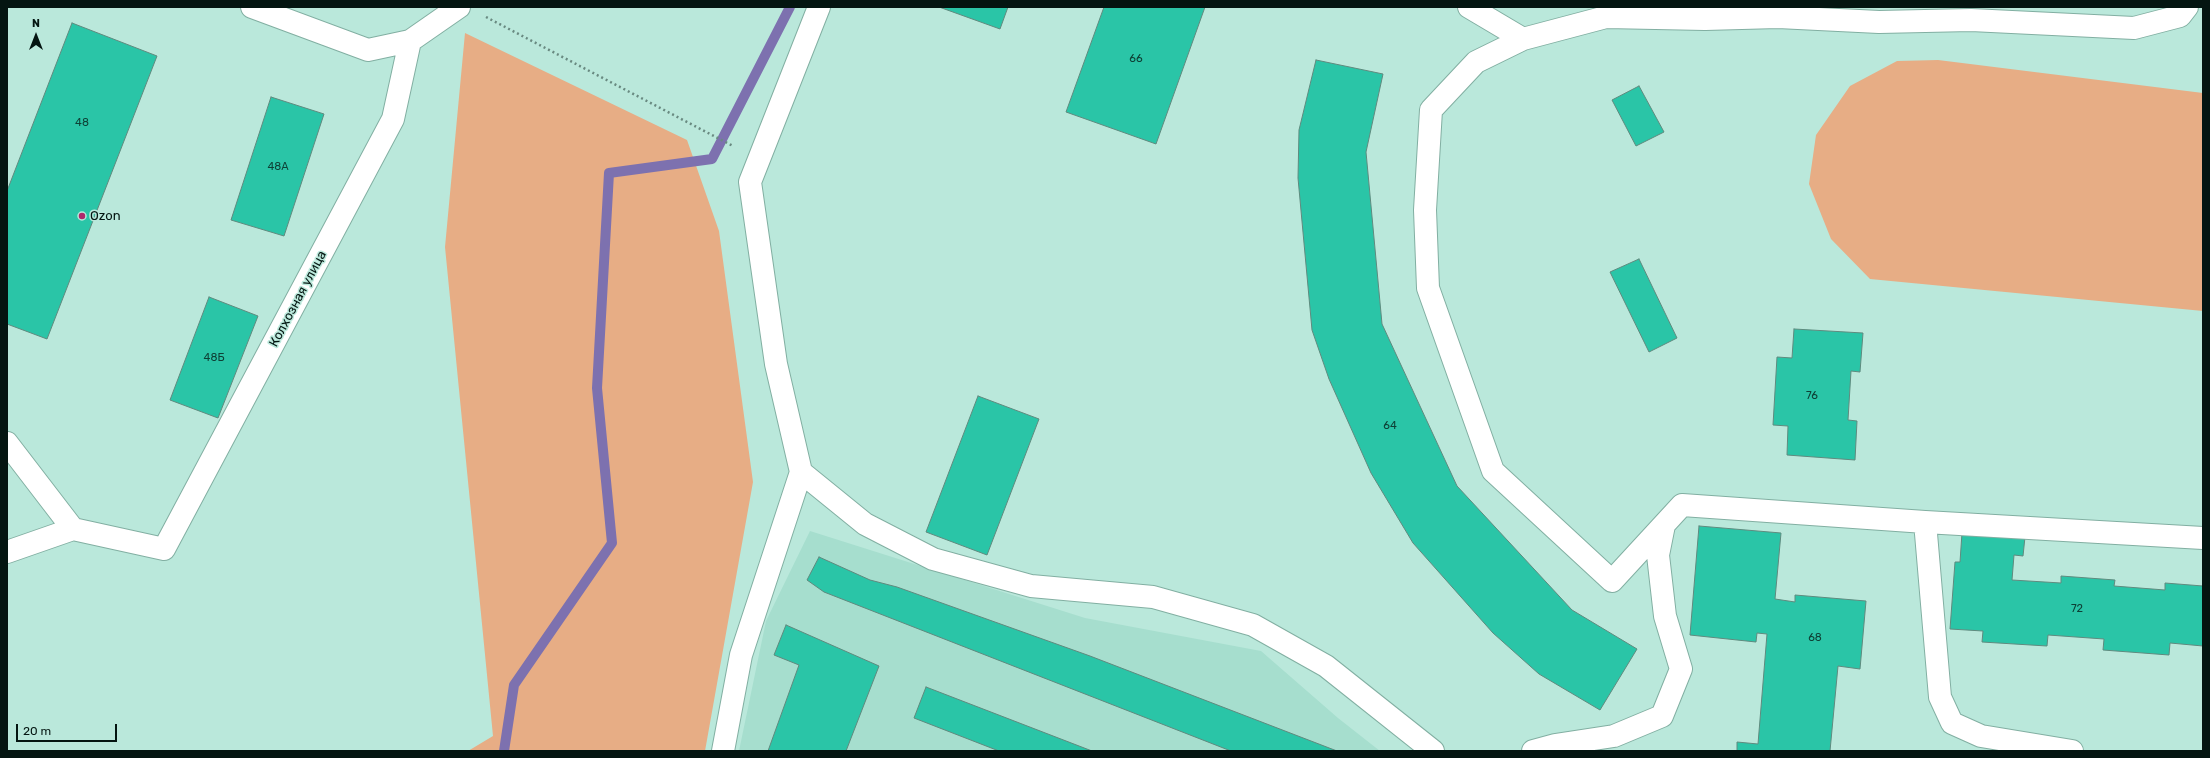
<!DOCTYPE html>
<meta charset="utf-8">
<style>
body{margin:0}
#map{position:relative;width:2210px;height:758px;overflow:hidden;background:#bae8db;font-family:Rubik,sans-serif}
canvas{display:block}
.frame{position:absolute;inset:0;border:8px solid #041511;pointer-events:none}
.north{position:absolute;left:16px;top:16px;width:40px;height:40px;-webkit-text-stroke:3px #bae8db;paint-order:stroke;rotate:0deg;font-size:11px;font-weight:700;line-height:16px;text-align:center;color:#041511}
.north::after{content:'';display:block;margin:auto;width:14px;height:18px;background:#041511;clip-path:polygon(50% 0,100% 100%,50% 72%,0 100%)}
.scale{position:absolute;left:16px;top:724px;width:101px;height:18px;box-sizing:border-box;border:2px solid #041511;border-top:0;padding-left:5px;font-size:12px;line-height:14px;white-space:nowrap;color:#041511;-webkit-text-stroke:3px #bae8db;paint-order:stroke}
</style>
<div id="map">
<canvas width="2210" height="758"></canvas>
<div class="frame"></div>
<div class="north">N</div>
<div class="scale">20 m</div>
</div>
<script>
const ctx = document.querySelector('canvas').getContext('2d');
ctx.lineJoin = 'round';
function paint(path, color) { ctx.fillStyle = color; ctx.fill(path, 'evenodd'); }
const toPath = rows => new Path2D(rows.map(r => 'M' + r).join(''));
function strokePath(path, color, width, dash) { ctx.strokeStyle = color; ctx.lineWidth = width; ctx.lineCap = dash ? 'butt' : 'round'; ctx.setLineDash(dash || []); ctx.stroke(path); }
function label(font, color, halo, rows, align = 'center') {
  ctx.font = font + ' Rubik,sans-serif'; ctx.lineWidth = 3; ctx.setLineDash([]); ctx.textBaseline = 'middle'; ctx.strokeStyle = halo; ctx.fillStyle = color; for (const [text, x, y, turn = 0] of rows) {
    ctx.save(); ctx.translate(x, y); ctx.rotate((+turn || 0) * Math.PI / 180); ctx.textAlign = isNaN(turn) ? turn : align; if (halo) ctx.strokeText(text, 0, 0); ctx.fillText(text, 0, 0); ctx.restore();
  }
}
const built = toPath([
 [810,531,1085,618,1261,651,1338,718,1380,751,739,751,766,621]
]);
const green = toPath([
 [465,33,687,140,719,231,753,482,705,751,468,751,493,736,445,247],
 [1938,60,2203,93,2203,311,1870,279,1831,239,1809,184,1816,135,1850,86,1897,61]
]);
const stream = toPath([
 [504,751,514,685,612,543,597,388,609,173,712,159,790,7]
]);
const building = toPath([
 [939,7,1008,7,1000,29,939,7],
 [1104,7,1205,7,1156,144,1066,112,1104,7],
 [72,23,157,56,47,339,7,324,7,191,72,23],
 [1316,60,1383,74,1366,152,1382,324,1457,486,1572,610,1637,649,1600,710,1539,674,1493,633,1413,543,1371,473,1329,379,1312,330,1298,178,1299,130,1316,60],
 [1639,86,1664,132,1636,146,1612,100,1639,86],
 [271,97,324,114,284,236,231,220,271,97],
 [1639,259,1677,338,1649,352,1610,272,1639,259],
 [209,297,258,316,218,418,170,400,209,297],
 [1794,329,1863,333,1860,372,1851,371,1848,420,1857,421,1855,460,1787,455,1788,426,1773,425,1777,357,1792,358,1794,329],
 [978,396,1039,419,987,555,926,532,978,396],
 [1699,526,1781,533,1775,599,1795,602,1795,595,1866,601,1860,669,1838,666,1830,751,1737,751,1737,742,1758,744,1767,634,1757,633,1756,642,1690,635,1699,526],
 [1962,533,2025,537,2023,556,2014,555,2012,580,2061,583,2061,576,2115,580,2114,586,2165,590,2165,583,2203,586,2203,646,2170,643,2169,655,2103,650,2104,639,2048,635,2047,646,1982,642,1983,631,1950,629,1955,562,1960,562,1962,533],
 [819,557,870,580,897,587,1090,656,1337,751,1231,751,824,592,807,580,819,557],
 [786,625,879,666,846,751,768,751,799,665,774,655,786,625],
 [926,687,1092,751,999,751,914,718,926,687]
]);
const path = toPath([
 [486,17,733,146]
]);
const minor = toPath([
 [252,7,368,50,410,41,459,7],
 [1469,7,1523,39],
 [2187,7,2180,16,2134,28,1971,20,1879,22,1778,17,1705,19,1606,17,1523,39,1476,62,1431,110,1425,210,1428,288,1493,471,1612,581,1682,505,1925,522,2203,538],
 [7,443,73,529,164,549,393,119,410,41],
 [801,472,865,524,933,559,1031,586,1153,597,1253,625,1326,666,1433,751],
 [1925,522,1940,697,1952,723,1981,736,2072,751],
 [7,552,73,529],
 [723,751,741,655,801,472,776,364,750,182,819,7],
 [1533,751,1555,745,1614,736,1662,716,1681,669,1665,616,1658,555,1664,525]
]);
const markers = [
 [82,216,4,"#af276b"]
];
const numberNames = [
 ["66",1136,59],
 ["48",82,123],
 ["48А",278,167],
 ["48Б",214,358],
 ["76",1812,396],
 ["64",1390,426],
 ["72",2077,609],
 ["68",1815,638]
];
const poiNames = [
 ["Ozon",90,216]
];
const streetNames = [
 ["Колхозная улица",298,299,-62]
];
paint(built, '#a6dece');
paint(green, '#e7ad85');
strokePath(stream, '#7d71af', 10);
paint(building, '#2ac5a7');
strokePath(building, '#5f8a7e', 1);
strokePath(minor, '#82afa2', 24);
strokePath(path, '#698a81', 2.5, [2, 3]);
strokePath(minor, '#fff', 22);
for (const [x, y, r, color] of markers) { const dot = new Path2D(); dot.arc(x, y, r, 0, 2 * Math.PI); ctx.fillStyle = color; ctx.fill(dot); strokePath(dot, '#bae8db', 1.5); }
label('11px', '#0e4136', null, numberNames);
label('13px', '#041511', '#bae8db', poiNames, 'left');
label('13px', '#041511', '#bae8db', streetNames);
</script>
